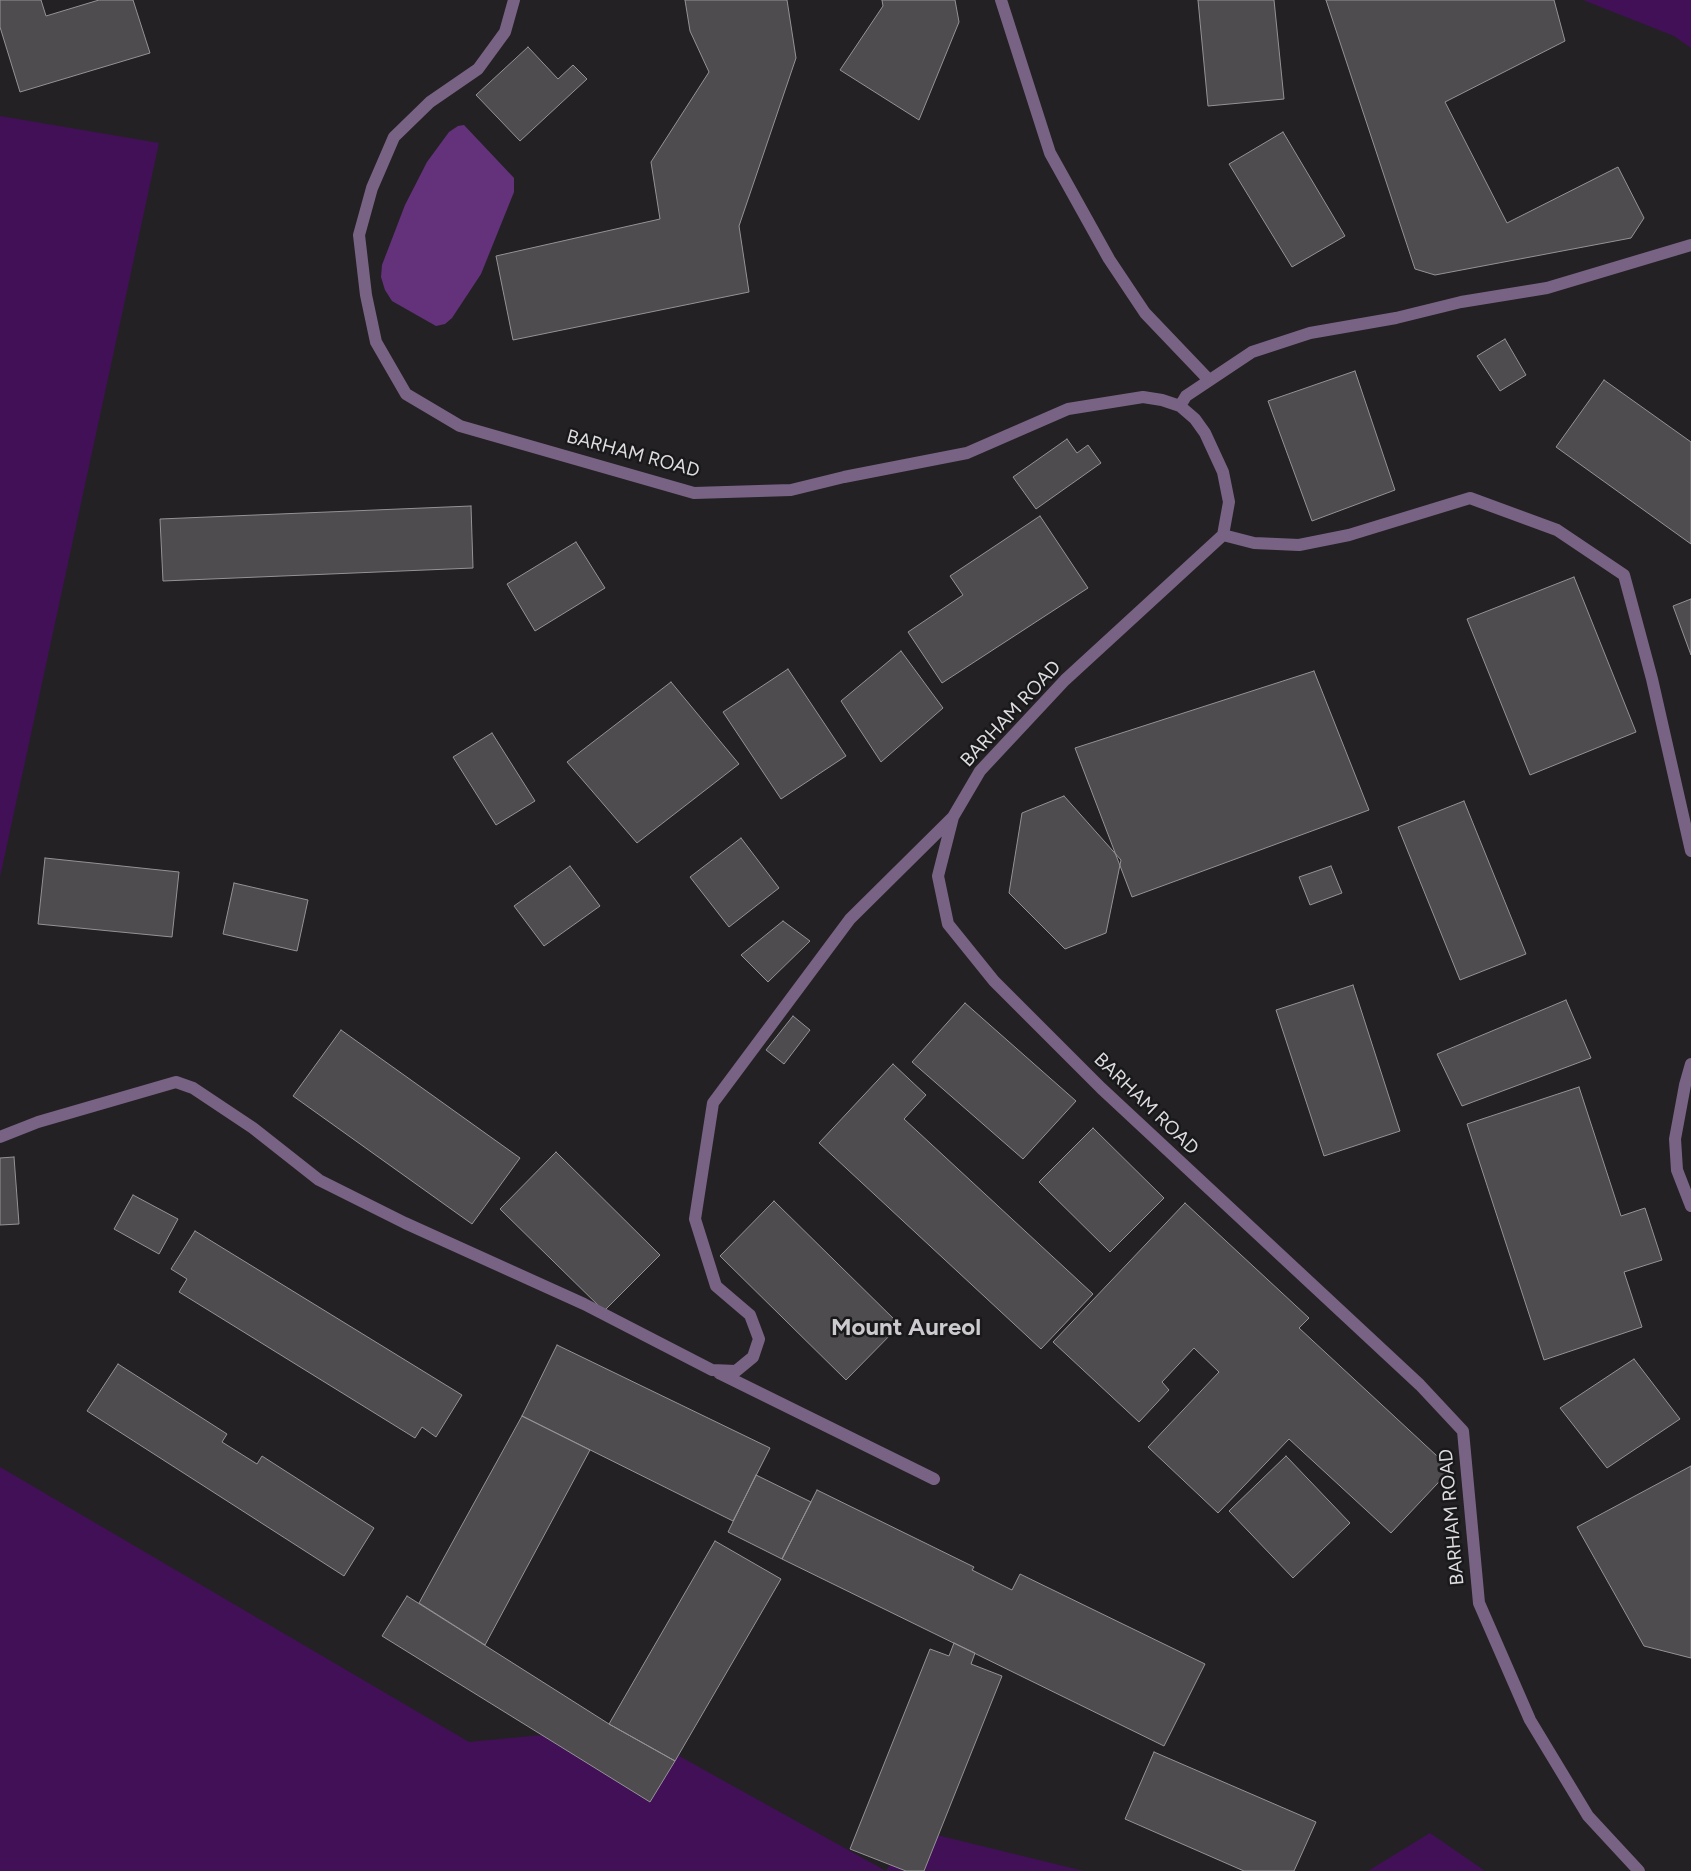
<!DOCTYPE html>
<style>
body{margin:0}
canvas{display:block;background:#232124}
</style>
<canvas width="1691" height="1871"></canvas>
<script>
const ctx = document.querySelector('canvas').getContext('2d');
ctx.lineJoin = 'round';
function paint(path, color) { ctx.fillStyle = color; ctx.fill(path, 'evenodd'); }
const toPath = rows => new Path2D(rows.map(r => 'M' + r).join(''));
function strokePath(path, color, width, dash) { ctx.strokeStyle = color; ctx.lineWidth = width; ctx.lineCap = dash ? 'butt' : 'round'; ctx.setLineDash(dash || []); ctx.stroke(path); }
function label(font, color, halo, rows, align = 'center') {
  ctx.font = font + ' Figtree,sans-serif'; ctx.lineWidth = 5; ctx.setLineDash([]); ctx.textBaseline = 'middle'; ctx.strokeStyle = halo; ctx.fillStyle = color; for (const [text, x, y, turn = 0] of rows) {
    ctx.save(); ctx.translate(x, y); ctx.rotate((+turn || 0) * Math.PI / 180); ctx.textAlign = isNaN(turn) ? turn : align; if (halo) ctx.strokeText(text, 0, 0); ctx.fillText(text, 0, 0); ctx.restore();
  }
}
const green = toPath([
 [1583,0,1691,0,1691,48,1674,36],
 [0,116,159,143,0,877],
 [0,1467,469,1742,627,1727,886,1871,912,1829,1084,1871,0,1871],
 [1430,1833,1485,1871,1368,1871]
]);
const water = toPath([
 [464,125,514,178,514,192,481,274,452,318,445,324,436,326,392,301,385,290,381,277,382,265,405,205,427,162,449,132,458,126]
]);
const building = toPath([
 [0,0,41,0,46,16,99,0,133,0,150,53,20,92,0,27,0,0],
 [685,0,787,0,796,58,739,226,749,292,513,340,496,256,660,219,651,162,709,72,690,31,685,0],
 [882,0,955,0,959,22,919,120,840,70,883,6,882,0],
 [1198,0,1274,0,1284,99,1208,106,1198,0],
 [1326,0,1554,0,1565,41,1445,102,1507,223,1618,167,1644,218,1631,238,1435,275,1415,269,1326,0],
 [528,47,558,79,573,65,587,79,520,141,476,95,528,47],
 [1283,132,1345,236,1292,267,1229,164,1283,132],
 [1505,339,1526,375,1500,391,1477,356,1505,339],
 [1355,371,1395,490,1312,521,1268,401,1355,371],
 [1604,380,1691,442,1691,544,1556,447,1604,380],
 [1067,439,1077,453,1088,445,1101,463,1036,509,1013,477,1067,439],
 [471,506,473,568,163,581,160,519,471,506],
 [1040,516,1088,588,942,683,908,632,963,595,950,576,1040,516],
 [576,542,605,588,535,631,507,584,576,542],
 [1574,577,1636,732,1530,775,1467,619,1574,577],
 [1691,599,1691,655,1673,606,1691,599],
 [901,651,943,708,881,762,841,701,901,651],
 [788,669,846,756,781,799,723,712,788,669],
 [1314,671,1369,810,1132,897,1075,748,1314,671],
 [671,682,739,764,637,843,567,762,671,682],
 [492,733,535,801,496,825,453,757,492,733],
 [1064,796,1121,860,1106,933,1065,949,1009,893,1022,813,1064,796],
 [1464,801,1526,954,1460,980,1398,827,1464,801],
 [741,838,779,888,729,927,690,877,741,838],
 [45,858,179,872,172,937,38,924,45,858],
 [570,866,600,906,544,946,514,906,570,866],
 [1331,866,1342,893,1310,905,1299,877,1331,866],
 [234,883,308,900,297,951,223,934,234,883],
 [783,921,810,941,768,982,741,955,783,921],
 [1353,985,1400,1131,1324,1156,1276,1010,1353,985],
 [1566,1000,1591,1058,1462,1106,1437,1054,1566,1000],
 [965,1003,1076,1101,1023,1159,912,1062,965,1003],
 [793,1016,810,1030,784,1064,766,1050,793,1016],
 [341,1030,520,1158,472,1224,293,1096,341,1030],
 [893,1064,926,1095,904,1119,1093,1294,1041,1349,819,1143,893,1064],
 [1579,1087,1621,1216,1645,1208,1662,1260,1624,1272,1642,1327,1544,1360,1467,1124,1579,1087],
 [1093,1128,1164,1198,1110,1252,1039,1182,1093,1128],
 [556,1152,660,1255,604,1311,500,1209,556,1152],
 [14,1157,19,1224,0,1225,0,1158,14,1157],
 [133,1195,178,1219,159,1254,114,1229,133,1195],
 [774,1201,900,1325,846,1380,720,1256,774,1201],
 [1185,1203,1309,1318,1299,1328,1451,1469,1391,1533,1289,1439,1218,1513,1148,1447,1219,1372,1194,1348,1162,1382,1169,1390,1139,1422,1053,1342,1185,1203],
 [195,1231,462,1395,436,1437,422,1427,415,1438,179,1292,187,1279,171,1269,195,1231],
 [557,1345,770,1448,733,1521,522,1416,557,1345],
 [1634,1359,1680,1419,1607,1468,1560,1408,1634,1359],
 [118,1364,227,1434,222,1442,257,1464,262,1456,374,1528,344,1576,87,1411,118,1364],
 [522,1416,590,1450,485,1645,419,1603,522,1416],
 [1286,1456,1350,1523,1293,1578,1229,1511,1286,1456],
 [1691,1466,1691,1658,1644,1646,1577,1527,1691,1466],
 [756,1475,811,1502,782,1559,728,1532,756,1475],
 [817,1490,974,1567,972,1570,1012,1590,1020,1574,1205,1664,1164,1746,782,1559,817,1490],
 [715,1541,781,1579,675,1761,609,1724,715,1541],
 [407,1596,609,1724,675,1761,650,1802,382,1636,407,1596],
 [954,1643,975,1653,971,1664,1002,1676,924,1871,906,1871,850,1849,930,1649,949,1656,954,1643],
 [1154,1752,1316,1822,1294,1871,1244,1871,1125,1819,1154,1752]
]);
const minor = toPath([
 [514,0,505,32,478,69,430,102,394,137,372,188,359,235,366,295,376,342,406,394,460,426,694,493,791,490,844,477,967,453,1068,409,1143,397,1162,400,1180,406,1195,419,1205,433,1223,472,1229,502,1223,535,1065,680,980,771,953,817,938,876,948,924,994,981,1101,1088,1420,1385,1463,1431,1479,1603,1530,1720,1588,1816,1639,1871],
 [1001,0,1050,153,1109,259,1145,313,1209,380],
 [1180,406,1186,396,1252,352,1310,333,1396,318,1461,302,1547,288,1691,245],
 [1223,535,1254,543,1299,545,1349,535,1470,498,1557,530,1624,575,1652,679,1691,851],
 [1691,1064,1685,1085,1675,1139,1677,1170,1691,1206],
 [0,1137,38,1122,176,1082,193,1088,253,1128,319,1180,405,1223,584,1304,712,1370,736,1371,753,1357,759,1339,750,1315,716,1286,695,1219,713,1103,850,919,953,817],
 [719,1373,934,1479]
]);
const streetNames = [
 ["BARHAM ROAD",633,454,15],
 ["BARHAM ROAD",1011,714,-47],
 ["BARHAM ROAD",1146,1104,44],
 ["BARHAM ROAD",1452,1517,-95]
];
const districtNames = [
 ["Mount Aureol",906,1328]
];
paint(green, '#411057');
paint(water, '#63327b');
paint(building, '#4e4c4f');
strokePath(building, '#949296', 1);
strokePath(minor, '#786384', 12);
label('19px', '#dedcde', '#19181a', streetNames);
label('bold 24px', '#cccace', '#19181a', districtNames);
</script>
